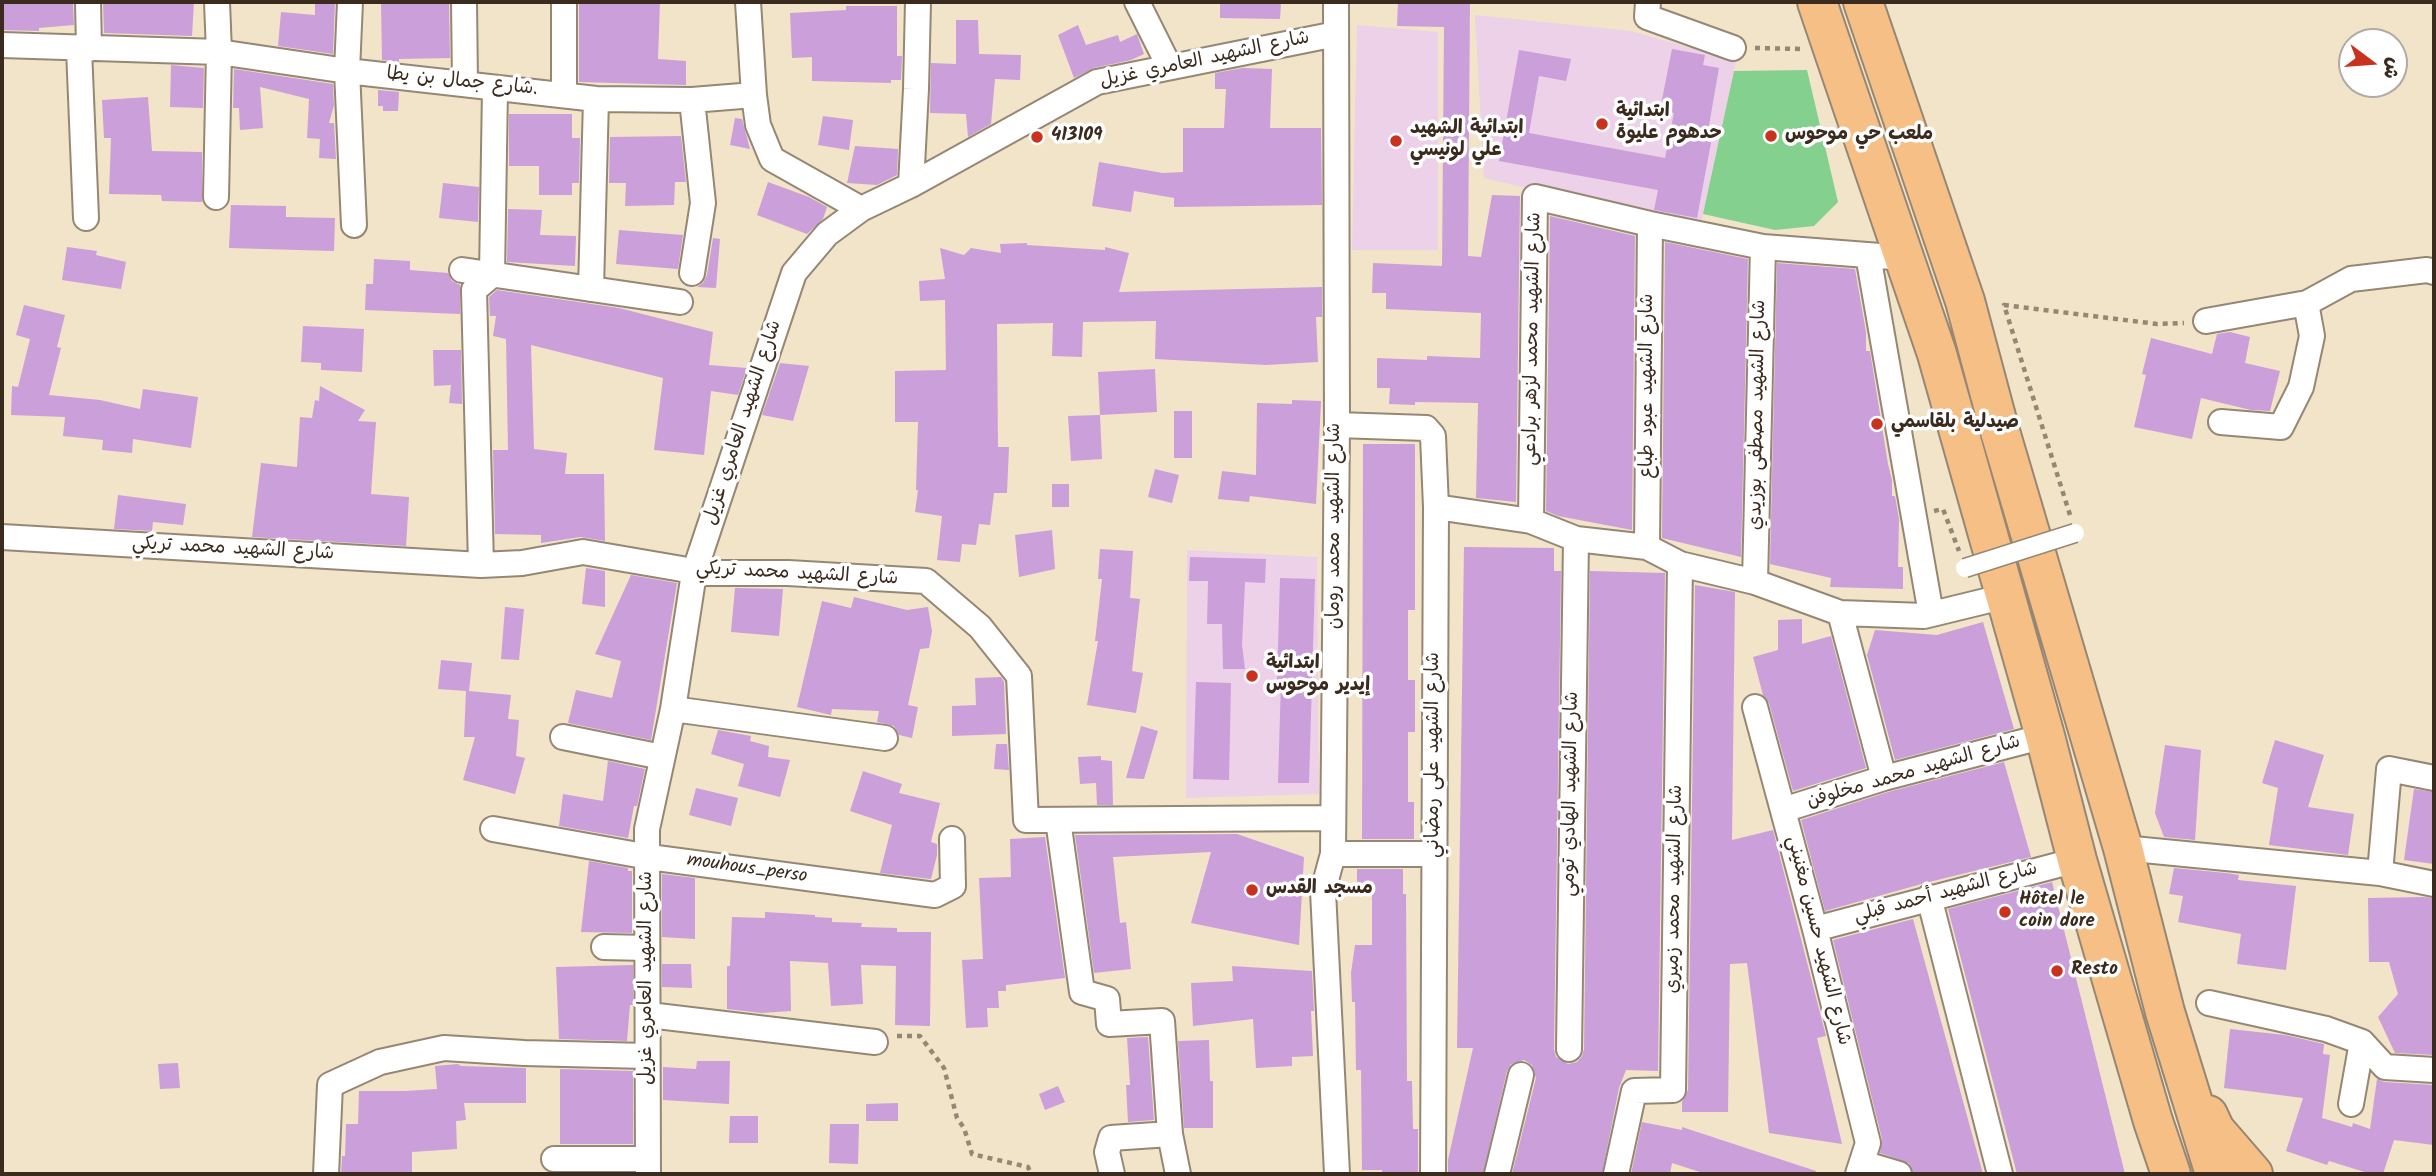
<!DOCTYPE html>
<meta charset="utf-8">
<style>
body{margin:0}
#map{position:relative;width:2436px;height:1176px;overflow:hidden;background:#f1e4c9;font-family:Kalam,"Playpen Sans Arabic",sans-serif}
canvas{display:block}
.frame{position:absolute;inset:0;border:4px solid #3b2a1e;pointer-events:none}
.north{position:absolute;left:2338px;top:28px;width:70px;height:70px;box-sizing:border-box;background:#fff;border:2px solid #b1aaa5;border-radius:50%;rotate:106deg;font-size:19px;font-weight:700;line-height:28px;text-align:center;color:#3b2a1e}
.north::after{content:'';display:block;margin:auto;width:24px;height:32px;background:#c8321e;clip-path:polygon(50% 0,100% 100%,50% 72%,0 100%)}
</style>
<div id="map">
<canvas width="2436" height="1176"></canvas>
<div class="frame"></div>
<div class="north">ش</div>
</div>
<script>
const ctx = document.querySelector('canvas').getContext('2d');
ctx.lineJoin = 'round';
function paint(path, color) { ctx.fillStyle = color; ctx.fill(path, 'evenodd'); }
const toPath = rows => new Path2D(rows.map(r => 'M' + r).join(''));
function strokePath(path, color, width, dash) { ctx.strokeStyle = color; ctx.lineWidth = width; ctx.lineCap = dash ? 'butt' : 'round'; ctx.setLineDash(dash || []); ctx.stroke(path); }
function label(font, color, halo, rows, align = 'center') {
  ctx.font = font + ' Kalam,"Playpen Sans Arabic",sans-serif'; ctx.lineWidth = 7; ctx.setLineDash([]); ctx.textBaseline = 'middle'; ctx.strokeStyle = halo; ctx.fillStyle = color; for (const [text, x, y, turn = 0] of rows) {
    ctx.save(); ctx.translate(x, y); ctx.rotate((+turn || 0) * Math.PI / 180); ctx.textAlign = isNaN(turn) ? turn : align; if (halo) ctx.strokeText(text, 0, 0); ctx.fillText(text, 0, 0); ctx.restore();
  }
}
const built = toPath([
 [1475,15,1631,31,1736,61,1700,229,1484,178],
 [1357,25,1438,32,1438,250,1352,250],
 [1187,550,1317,557,1319,794,1186,798]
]);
const green = toPath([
 [1807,70,1838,202,1814,226,1775,230,1703,214,1734,71]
]);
const building = toPath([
 [2,2,73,2,74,25,39,28,39,31,2,30],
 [103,2,194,2,192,36,104,33],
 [315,2,335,2,333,54,278,46,281,12,315,15],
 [381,2,449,2,450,58,399,59,399,62,382,60],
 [579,2,660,2,658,59,686,61,686,85,579,82],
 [1220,2,1281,2,1280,19,1220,18],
 [1398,2,1470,2,1468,256,1481,257,1492,195,1520,196,1516,502,1476,498,1478,403,1415,402,1415,405,1389,404,1390,388,1377,388,1377,358,1427,360,1427,356,1480,358,1481,313,1386,309,1386,293,1372,293,1373,263,1442,266,1444,27,1397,26],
 [846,6,897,6,897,56,902,56,901,80,891,80,891,83,812,81,812,57,792,58,790,13,846,10],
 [956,20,978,20,979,54,1021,55,1020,80,995,79,991,124,968,137,966,114,930,113,931,63,956,64],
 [1078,25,1086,45,1118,35,1120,42,1137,34,1144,54,1131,60,1094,68,1074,78,1058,35],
 [1672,49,1705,55,1703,65,1719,68,1708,131,1713,132,1697,218,1654,210,1658,190,1499,161,1519,50,1571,59,1566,81,1539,76,1529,133,1665,158,1674,113,1660,110],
 [171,65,204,68,203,108,170,107],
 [1243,68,1272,69,1270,128,1321,128,1322,205,1174,207,1174,198,1134,191,1131,212,1092,206,1099,162,1163,173,1183,172,1183,128,1224,128,1226,89,1215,89,1215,73],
 [234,69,333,84,334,105,329,123,334,123,336,159,319,158,320,139,307,138,309,99,260,87,263,128,240,130,239,108,233,108],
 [378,90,399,92,398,111,383,111,383,106,378,106],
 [148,97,152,151,202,152,202,202,162,201,161,195,109,194,111,138,104,138,102,100],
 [509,114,572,114,572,138,580,138,579,183,572,183,572,195,539,195,539,166,509,166],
 [823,116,853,120,849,150,818,145],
 [735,118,742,119,750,149,730,145],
 [681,136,686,182,675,182,674,205,625,206,626,183,609,183,610,137],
 [855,146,898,149,897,175,877,185,847,183],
 [768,182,809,197,827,207,823,219,807,234,757,215],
 [443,183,479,187,478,222,439,218],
 [231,205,286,206,286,217,335,218,334,251,229,248],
 [508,209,542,210,540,235,576,236,575,266,507,262],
 [1550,216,1635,236,1632,530,1558,516,1546,511],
 [619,230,683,235,678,269,616,264],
 [713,238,720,239,716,288,697,287,703,283,707,275],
 [1665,242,1748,259,1741,557,1662,538],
 [1027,243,1027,245,1105,250,1105,247,1129,253,1119,292,1322,287,1322,317,1316,317,1318,362,1266,365,1155,359,1156,321,1083,322,1082,357,1052,356,1053,323,997,324,998,447,1009,447,1007,493,994,493,990,525,979,524,976,545,962,544,960,562,937,560,942,516,915,512,918,490,916,490,918,422,895,422,895,371,946,370,945,300,920,301,919,281,945,279,940,248,964,255,971,248,1001,253,1000,244],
 [67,247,97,251,96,255,126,262,121,289,62,280],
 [374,259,410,261,410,270,448,273,452,281,460,285,460,314,365,310,366,284,373,284],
 [1777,263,1855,269,1866,332,1866,351,1870,351,1888,464,1892,480,1892,496,1895,496,1899,519,1898,567,1903,567,1903,589,1830,587,1831,578,1770,564],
 [497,290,619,308,713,332,709,365,747,368,738,395,711,391,704,455,654,450,663,378,531,345,534,449,567,453,565,474,604,474,605,541,581,537,541,543,541,535,495,534,493,450,508,450,506,339,493,336,496,316,490,316,489,297],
 [24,305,65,315,57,347,61,348,49,395,100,400,140,409,143,389,198,397,191,448,133,439,132,453,102,450,103,440,63,436,65,417,11,415,12,386,18,387,30,339,16,335],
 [303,326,364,329,362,372,321,370,321,363,301,362],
 [2230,332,2250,337,2245,363,2280,371,2270,411,2251,410,2201,398,2192,439,2134,427,2146,375,2142,374,2151,338,2212,354,2217,334],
 [433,350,461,350,462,404,449,403,451,385,434,386],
 [780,363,809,366,793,421,762,415],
 [1155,369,1157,412,1100,415,1098,372],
 [320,386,365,410,358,421,376,422,371,494,409,497,406,546,252,537,261,463,297,467,300,417,312,418,315,400,319,401],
 [1292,400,1321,401,1316,504,1250,496,1249,502,1218,499,1222,471,1256,475,1257,403,1292,404],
 [1174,411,1192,411,1192,458,1174,458],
 [1100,415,1102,459,1071,461,1068,416],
 [1363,444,1415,444,1415,610,1408,610,1408,680,1415,680,1415,732,1408,732,1408,802,1414,802,1414,839,1362,839],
 [1155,469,1179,475,1172,503,1148,497],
 [1052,484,1069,484,1069,507,1052,507],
 [118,495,186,504,183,525,153,522,152,531,114,529],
 [1052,530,1055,569,1019,577,1015,535],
 [1464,547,1554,548,1554,571,1561,571,1554,1049,1556,1057,1568,1064,1577,1062,1582,1056,1584,1049,1590,571,1665,573,1658,1071,1626,1070,1619,1088,1602,1174,1512,1174,1536,1078,1532,1065,1524,1060,1511,1064,1507,1071,1483,1174,1448,1174,1448,1160,1473,1048,1457,1048],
 [1100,549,1133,551,1130,598,1140,599,1132,671,1143,673,1136,713,1087,705,1098,641,1095,641,1102,579,1098,579],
 [1190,557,1266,559,1265,583,1245,582,1242,645,1245,669,1223,669,1222,624,1207,624,1208,581,1189,581],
 [586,568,605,571,605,607,582,604],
 [631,575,677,583,651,740,568,723,576,690,612,698,621,661,595,654],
 [1280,578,1315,579,1309,783,1278,783,1281,681,1277,681],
 [1695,585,1735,592,1732,840,1773,830,1826,1036,1817,1038,1842,1144,1769,1133,1747,963,1730,964,1728,1112,1682,1112,1682,1102,1688,1090],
 [735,588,783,589,779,636,731,632],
 [854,597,907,610,928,607,932,631,929,648,920,649,908,705,918,707,912,738,899,735,894,726,877,722,879,711,832,709,831,715,797,707,822,601,851,608],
 [505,607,524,609,519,660,501,659],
 [1802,619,1802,644,1831,636,1866,768,1793,791,1769,703,1763,695,1753,657,1778,650,1778,620],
 [1983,622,2014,729,1895,760,1867,655,1875,630,1937,635],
 [441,660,472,663,469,691,511,695,508,719,519,720,516,756,525,758,515,794,463,780,475,737,464,737,466,691,438,689],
 [1001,677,1004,682,1006,734,952,736,952,706,976,705,975,678],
 [1196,682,1231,683,1229,780,1193,779],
 [1141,726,1158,731,1144,779,1126,778],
 [718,730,751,736,750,741,769,746,768,757,790,760,780,797,738,786,744,764,711,754],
 [2275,740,2324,755,2308,807,2354,814,2348,855,2269,845,2278,788,2262,783],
 [996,744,1007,744,1009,770,994,769],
 [2165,745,2201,750,2195,840,2164,837,2155,813],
 [1101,756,1101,760,1112,761,1113,805,1097,805,1096,783,1080,784,1078,757],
 [608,761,645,769,637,806,634,806,628,838,559,826,563,794,603,801],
 [2004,762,2031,857,1925,883,1825,911,1801,820,1888,792],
 [863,771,902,784,899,793,940,803,931,842,937,844,937,855,931,879,880,873,892,825,850,811],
 [696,788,738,798,731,826,689,815],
 [2414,789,2434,792,2434,864,2404,860],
 [1237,834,1304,857,1299,945,1191,923,1211,852,1113,857,1120,923,1126,922,1131,969,1094,973,1075,835],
 [1045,837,1065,978,1006,985,1006,991,998,991,999,1008,987,1008,988,1027,966,1028,962,960,983,959,979,878,1011,877,1010,839],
 [589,861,628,868,628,871,632,871,632,933,581,932],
 [2174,868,2226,873,2239,875,2238,880,2296,886,2286,970,2237,964,2241,934,2178,922,2183,896,2169,894],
 [1357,869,1403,869,1403,894,1406,894,1407,1081,1412,1081,1413,1129,1418,1129,1418,1174,1382,1174,1382,1170,1362,1170,1361,1070,1356,1070,1355,1002,1352,1002,1351,973,1355,945,1372,945,1372,884,1357,884],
 [662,874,695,878,695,939,662,937],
 [2052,882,2125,1174,2017,1174,1948,909],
 [2423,897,2434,898,2434,1055,2395,1053,2378,1017,2398,994,2389,962,2369,962,2368,898],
 [765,912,815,915,815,917,832,918,832,922,862,923,861,927,897,928,897,932,931,932,930,1026,895,1025,896,966,861,965,863,1004,831,1006,828,963,790,961,791,1011,761,1013,727,1009,727,966,730,966,732,917,765,918],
 [1913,919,1983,1174,1913,1174,1909,1163,1880,1153,1882,1139,1833,940],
 [662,964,691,964,692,988,662,987],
 [633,965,633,1005,630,1005,627,1041,559,1039,556,967],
 [1232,966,1312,971,1314,1011,1311,1011,1313,1056,1292,1057,1292,1066,1256,1068,1253,1019,1193,1026,1191,983,1233,981],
 [2230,1029,2285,1035,2324,1044,2323,1054,2330,1055,2322,1118,2352,1127,2353,1123,2370,1129,2377,1079,2384,1082,2434,1085,2434,1145,2394,1140,2383,1174,2371,1174,2329,1161,2327,1165,2286,1151,2303,1098,2224,1088],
 [1148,1037,1154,1120,1128,1122,1126,1085,1130,1085,1127,1038],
 [1209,1040,1210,1081,1213,1081,1213,1128,1184,1128,1178,1041],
 [697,1061,730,1061,729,1104,663,1100,663,1067,696,1069],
 [178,1063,180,1088,160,1089,158,1064],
 [458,1064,461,1066,526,1068,526,1103,464,1103,466,1120,456,1121,457,1149,412,1152,412,1174,341,1174,342,1156,345,1156,346,1124,358,1124,359,1091,405,1091,437,1089,435,1066],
 [560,1069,633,1071,633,1144,560,1144],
 [1058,1086,1065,1102,1045,1110,1039,1094],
 [898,1103,898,1121,866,1121,866,1104],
 [730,1116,758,1116,758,1143,729,1143],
 [1642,1122,1682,1130,1682,1127,1816,1171,1815,1174,1706,1174,1672,1163,1670,1174,1631,1174],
 [830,1124,859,1124,858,1164,829,1163]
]);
const path = toPath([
 [1755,48,1802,49],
 [1934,511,1943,509,1959,551],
 [2070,515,2004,305,2157,324,2184,323],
 [897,1036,920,1036,944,1068,957,1118,964,1128,972,1154,1028,1167,1031,1174]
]);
const minor = toPath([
 [88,2,89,49],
 [350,2,347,71,354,225],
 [464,2,465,83],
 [748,2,754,95],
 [1137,2,1169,66],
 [1336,2,1337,425,1333,854,1323,891,1337,1174],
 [1648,2,1647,17,1733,48],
 [2,45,219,52,347,71,596,99,692,100,754,95,758,125,772,159,861,209],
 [79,49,86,218],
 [564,94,564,2],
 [911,185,916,89,918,2],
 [216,197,219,52,217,2],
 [1868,255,1931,614],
 [462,270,680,302],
 [692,273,703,203,692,100],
 [591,289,596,99],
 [2206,321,2307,303,2351,279,2427,270,2434,272],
 [2221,422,2281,427,2301,387,2312,336,2306,303],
 [1337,425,1426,428,1433,436,1436,507,1433,1174],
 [1436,507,1531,521,1576,539,1647,547,1680,564,1755,582,1840,613,1924,616,2006,596],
 [1531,521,1535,197,1650,224,1763,247,1906,258],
 [2,537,481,565,522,563,583,552,682,569,694,573,788,573,926,581,980,627,1019,676,1026,820,1333,818],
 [1647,547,1650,224],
 [481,565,474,290,492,275,495,89],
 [1755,582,1763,247],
 [1840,613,1884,778],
 [1755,707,1815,929,1868,1143,1858,1174],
 [673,709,885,738],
 [563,737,662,757],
 [1783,810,1884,778,2045,736],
 [1058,820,1082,992,1107,999,1109,1024,1162,1021,1170,1134,1178,1174],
 [493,829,649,857,935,895,953,886,952,839],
 [2123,848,2380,873,2434,884],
 [1333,854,1435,854],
 [2380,873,2389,769,2434,778],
 [1929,897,2000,1174],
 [1815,929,2077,860],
 [604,947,647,948],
 [2209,1003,2326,1029,2362,1042,2385,1067,2434,1070],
 [649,1015,875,1042],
 [1569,1049,1576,539],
 [2351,1104,2362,1042],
 [554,1159,648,1159],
 [1862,1163,1899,1174],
 [326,1174,330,1085,380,1062,444,1048,524,1053,647,1056],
 [648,1174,647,829,673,709,694,573,794,273,827,234,861,209,911,185,1097,82,1336,34],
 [1112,1174,1107,1152,1111,1138,1170,1134],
 [1497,1174,1521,1075],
 [1616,1174,1634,1091,1673,1090,1680,564]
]);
const trunk = toPath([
 [1817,2,1937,354,2045,736,2077,860,2153,1121,2171,1174],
 [1863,2,1965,301,1999,428,2123,848,2165,1012,2215,1174],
 [2208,1115,2215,1130,2253,1174]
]);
const pedestrianBridge = toPath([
 [1965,568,2075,533]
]);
const markers = [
 [1602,124,7,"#c8321e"],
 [1771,136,7,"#c8321e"],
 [1037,137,7,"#c8321e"],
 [1396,141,7,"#c8321e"],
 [1877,424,7,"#c8321e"],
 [1252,676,7,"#c8321e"],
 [1252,890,7,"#c8321e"],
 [2005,912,7,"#c8321e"],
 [2057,971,7,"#c8321e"]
];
const streetNames = [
 ["شارع الشهيد العامري غزيل",1205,61,-12],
 ["شارع جمال بن يطا.",462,83,6],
 ["شارع الشهيد محمد لزهر برادعي",1534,339,-89],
 ["شارع الشهيد عبود طباع",1649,386,-90],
 ["شارع الشهيد مصطفى بوزيدي",1759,415,-89],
 ["شارع الشهيد العامري غزيل",744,423,-72],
 ["شارع الشهيد محمد رومان",1336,526,-90],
 ["شارع الشهيد محمد تريكي",233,550,3],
 ["شارع الشهيد محمد تريكي",797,575,3],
 ["شارع الشهيد على رمضاني",1435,755,-90],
 ["شارع الشهيد محمد مخلوفن",1914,773,-16],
 ["شارع الشهيد الهادي تومي",1572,794,-89],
 ["mouhous_perso",747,870,8],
 ["شارع الشهيد محمد زميري",1676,889,-89],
 ["شارع الشهيد أحمد قبلي",1946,894,-15],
 ["شارع الشهيد حسين مغنيني",1817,941,76],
 ["شارع الشهيد العامري غزيل",648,978,-90]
];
const poiNames = [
 ["ابتدائية",1616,113],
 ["حدهوم عليوة",1616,135],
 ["ابتدائية الشهيد",1410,130],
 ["علي لونيسي",1410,152],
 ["ملعب حي موحوس",1785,136],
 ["413109",1051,137],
 ["صيدلية بلقاسمي",1891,424],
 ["ابتدائية",1266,665],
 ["إيدير موحوس",1266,687],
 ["مسجد القدس",1266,890],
 ["Hôtel le",2019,901],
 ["coin dore",2019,923],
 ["Resto",2071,971]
];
paint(built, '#edd1e9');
paint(green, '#83d08f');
paint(building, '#cb9fd9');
strokePath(minor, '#968774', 28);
strokePath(trunk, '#968774', 42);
strokePath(path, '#968774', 4.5, [5, 5]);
strokePath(minor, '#fff', 24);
strokePath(trunk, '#f5bf86', 38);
strokePath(pedestrianBridge, '#968774', 21, []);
strokePath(pedestrianBridge, '#fff', 18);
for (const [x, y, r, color] of markers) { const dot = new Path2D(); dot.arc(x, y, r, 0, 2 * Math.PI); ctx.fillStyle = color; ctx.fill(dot); strokePath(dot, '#fff', 2.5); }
label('19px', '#3b2a1e', '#fff', streetNames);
label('bold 19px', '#3b2a1e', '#fff', poiNames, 'left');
</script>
